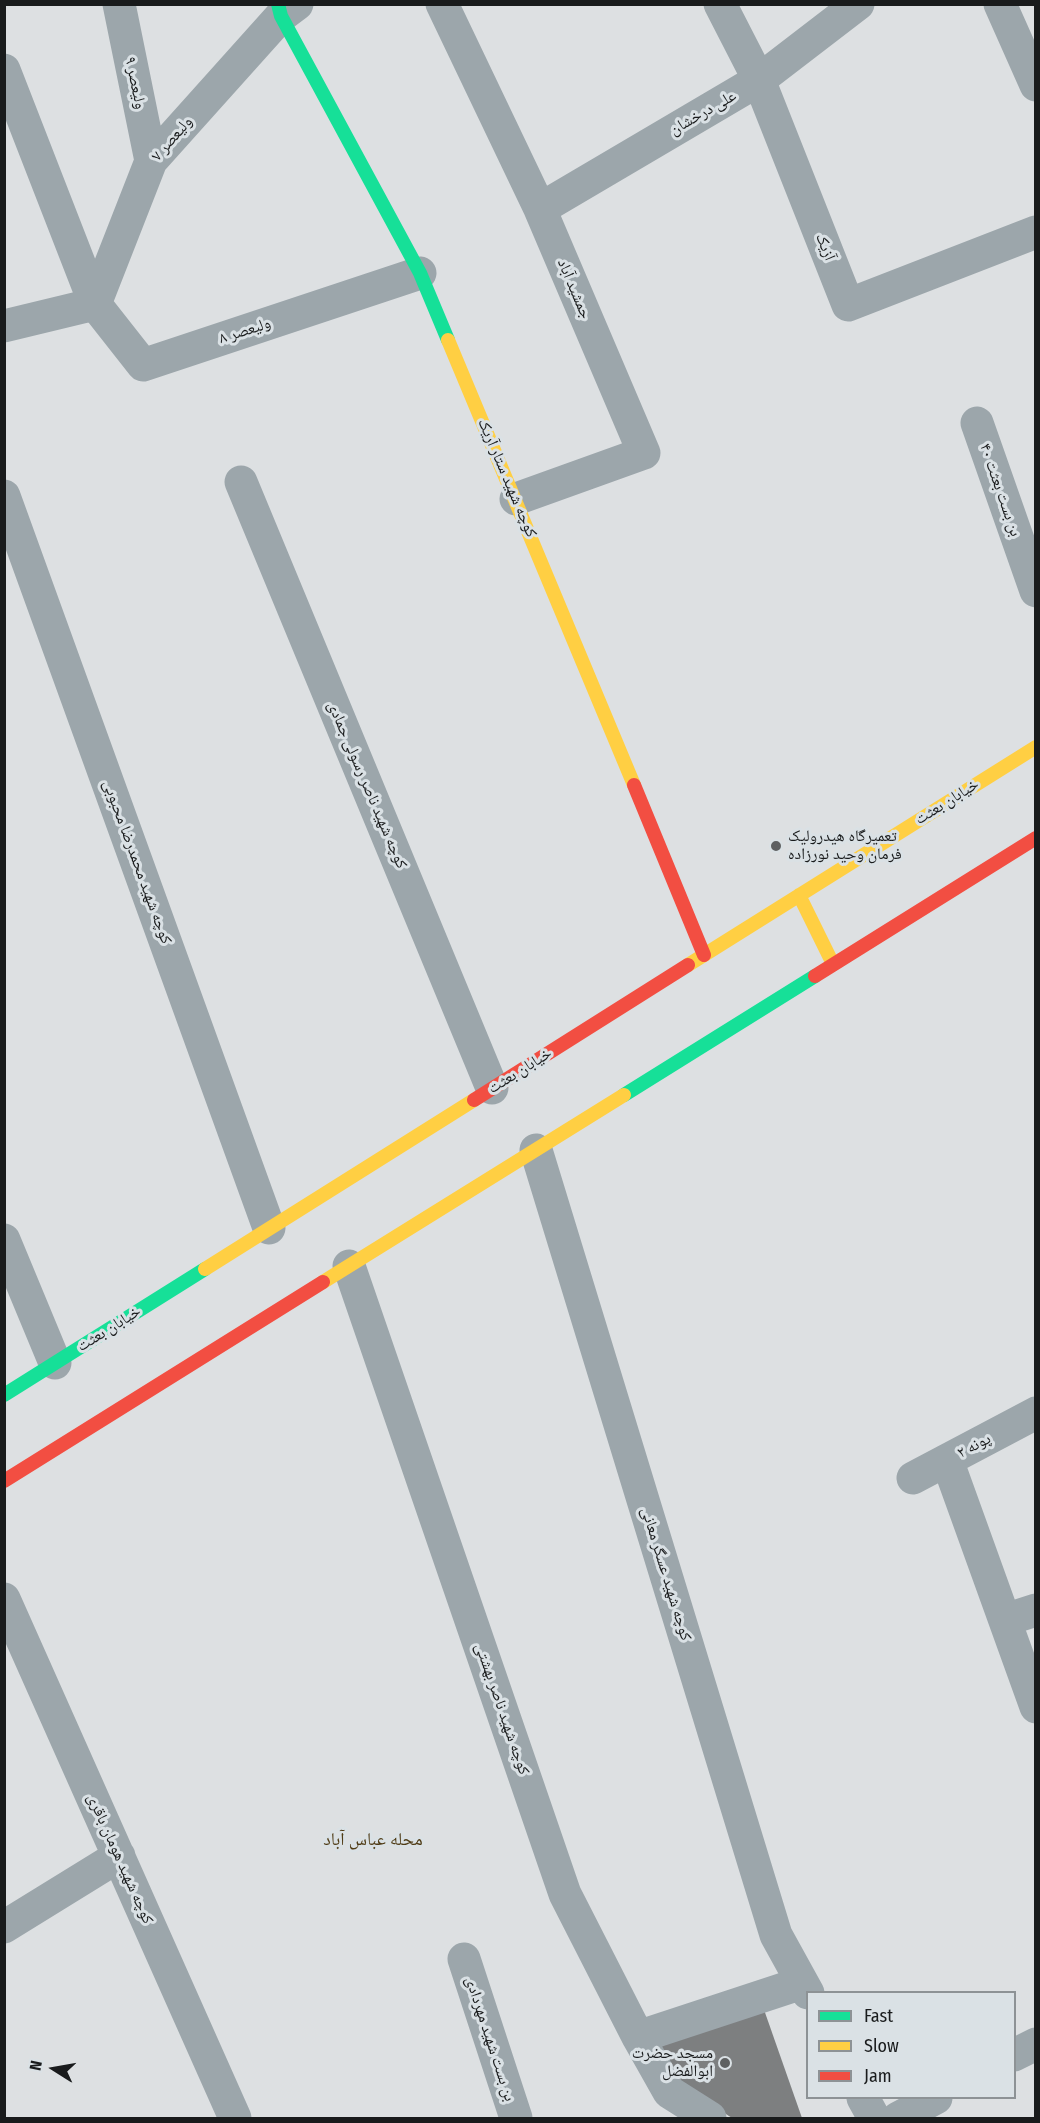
<!DOCTYPE html>
<meta charset="utf-8">
<style>
body{margin:0}
#map{position:relative;width:1040px;height:2123px;overflow:hidden;background:#dde0e2;font-family:"Fira Sans Condensed",sans-serif}
canvas{display:block}
.frame{position:absolute;inset:0;border:6px solid #191b1c;pointer-events:none}
.legend{position:absolute;left:806px;top:1991px;width:210px;height:108px;box-sizing:border-box;background:#dae1e5;border:2px solid #8d9295;margin:0;padding:8px 10px;list-style:none;font-size:18px;color:#191b1c}
.legend li{display:flex;align-items:center;gap:12px;height:30px}
.legend b{width:30px;border:2px solid #8d9295}
.north{position:absolute;left:24px;top:2039px;width:60px;height:60px;-webkit-text-stroke:4px #dae1e5;paint-order:stroke;rotate:281deg;font-size:16px;font-weight:700;line-height:24px;text-align:center;color:#191b1c}
.north::after{content:'';display:block;margin:auto;width:21px;height:27px;background:#191b1c;clip-path:polygon(50% 0,100% 100%,50% 72%,0 100%)}
</style>
<div id="map">
<canvas width="1040" height="2123"></canvas>
<div class="frame"></div>
<ul class="legend">
<li><b style="height:8px;background:#16e098"></b>Fast</li>
<li><b style="height:8px;background:#ffcf43"></b>Slow</li>
<li><b style="height:8px;background:#f24e42"></b>Jam</li>
</ul>
<div class="north">N</div>
</div>
<script>
const ctx = document.querySelector('canvas').getContext('2d');
ctx.lineJoin = 'round';
function paint(path, color) { ctx.fillStyle = color; ctx.fill(path, 'evenodd'); }
const toPath = rows => new Path2D(rows.map(r => 'M' + r).join(''));
function strokePath(path, color, width, dash) { ctx.strokeStyle = color; ctx.lineWidth = width; ctx.lineCap = dash ? 'butt' : 'round'; ctx.setLineDash(dash || []); ctx.stroke(path); }
function label(font, color, halo, rows, align = 'center') {
  ctx.font = font + ' "Fira Sans Condensed","Noto Naskh Arabic",sans-serif'; ctx.lineWidth = 6; ctx.setLineDash([]); ctx.textBaseline = 'middle'; ctx.strokeStyle = halo; ctx.fillStyle = color; for (const [text, x, y, turn = 0] of rows) {
    ctx.save(); ctx.translate(x, y); ctx.rotate((+turn || 0) * Math.PI / 180); ctx.textAlign = isNaN(turn) ? turn : align; if (halo) ctx.strokeText(text, 0, 0); ctx.fillText(text, 0, 0); ctx.restore();
  }
}
const building = toPath([
 [762,2004,802,2118,732,2118,680,2084,654,2042]
]);
const street = toPath([
 [119,4,151,161],
 [297,4,281,16,151,161,95,304,143,365,420,273],
 [442,4,540,209,644,453,516,499],
 [720,4,759,80,848,305,1036,232],
 [1000,4,1036,85],
 [4,70,95,304,4,326],
 [540,209,759,80,858,4],
 [977,423,1036,591],
 [241,482,492,1088],
 [4,496,269,1228],
 [536,1150,776,1935,808,1993],
 [4,1240,55,1363],
 [349,1266,565,1894,638,2037,669,2092,710,2118],
 [947,1460,1036,1707],
 [913,1478,1036,1413],
 [4,1599,235,2118],
 [1005,1620,1036,1610],
 [4,1927,119,1856],
 [464,1959,516,2118],
 [638,2037,802,1983],
 [1014,2055,1036,2044],
 [863,2098,874,2118],
 [898,2118,936,2098]
]);
const fast = toPath([
 [278,4,281,16,420,273,448,340],
 [624,1095,815,976],
 [4,1395,205,1269]
]);
const slow = toPath([
 [448,340,634,785],
 [799,895,833,964],
 [688,965,1036,747],
 [205,1269,474,1100],
 [323,1282,624,1095]
]);
const jam = toPath([
 [634,785,704,955],
 [815,976,1036,838],
 [474,1100,688,965],
 [4,1481,323,1282]
]);
const markers = [
 [776,846,6,"#5e6061"],
 [725,2063,6,"#5e6061"]
];
const streetNames = [
 ["ولیعصر ۹",135,83,78],
 ["علی درخشان",703,113,-30],
 ["ولیعصر ۷",172,139,-49],
 ["آزیک",825,247,68],
 ["جمشید آباد",574,289,67],
 ["ولیعصر ۸",245,331,-18],
 ["کوچه شهید ستار آریک",507,478,67],
 ["بن بست بعثت ۴۰",1000,490,71],
 ["کوچه شهید ناصر رسولی جمادی",367,785,67],
 ["خیابان بعثت",947,802,-32],
 ["کوچه شهید محمدرضا محبوبی",137,862,70],
 ["خیابان بعثت",520,1071,-32],
 ["خیابان بعثت",109,1329,-32],
 ["پونه ۲",974,1446,-28],
 ["کوچه شهید عسگر معانی",666,1574,73],
 ["کوچه شهید ناصر بهشتی",502,1709,71],
 ["کوچه شهید هومان باقری",120,1859,66],
 ["بن بست شهید مهردادی",490,2039,72]
];
const poiNames = [
 ["تعمیرگاه هیدرولیک",788,837],
 ["فرمان وحید نورزاده",788,855],
 ["مسجد حضرت",713,2054,"right"],
 ["ابوالفضل",713,2072,"right"]
];
const neighbourhoodNames = [
 ["محله عباس آباد",373,1840]
];
paint(building, '#7d7f80');
strokePath(street, '#9ca6ab', 33);
strokePath(fast, '#16e098', 14);
strokePath(slow, '#ffcf43', 14);
strokePath(jam, '#f24e42', 14);
for (const [x, y, r, color] of markers) { const dot = new Path2D(); dot.arc(x, y, r, 0, 2 * Math.PI); ctx.fillStyle = color; ctx.fill(dot); strokePath(dot, '#dae1e5', 2); }
label('16px', '#191b1c', '#dae1e5', streetNames);
label('16px', '#191b1c', '#dae1e5', poiNames, 'left');
label('18px', '#4f3b15', '#dae1e5', neighbourhoodNames);
</script>
